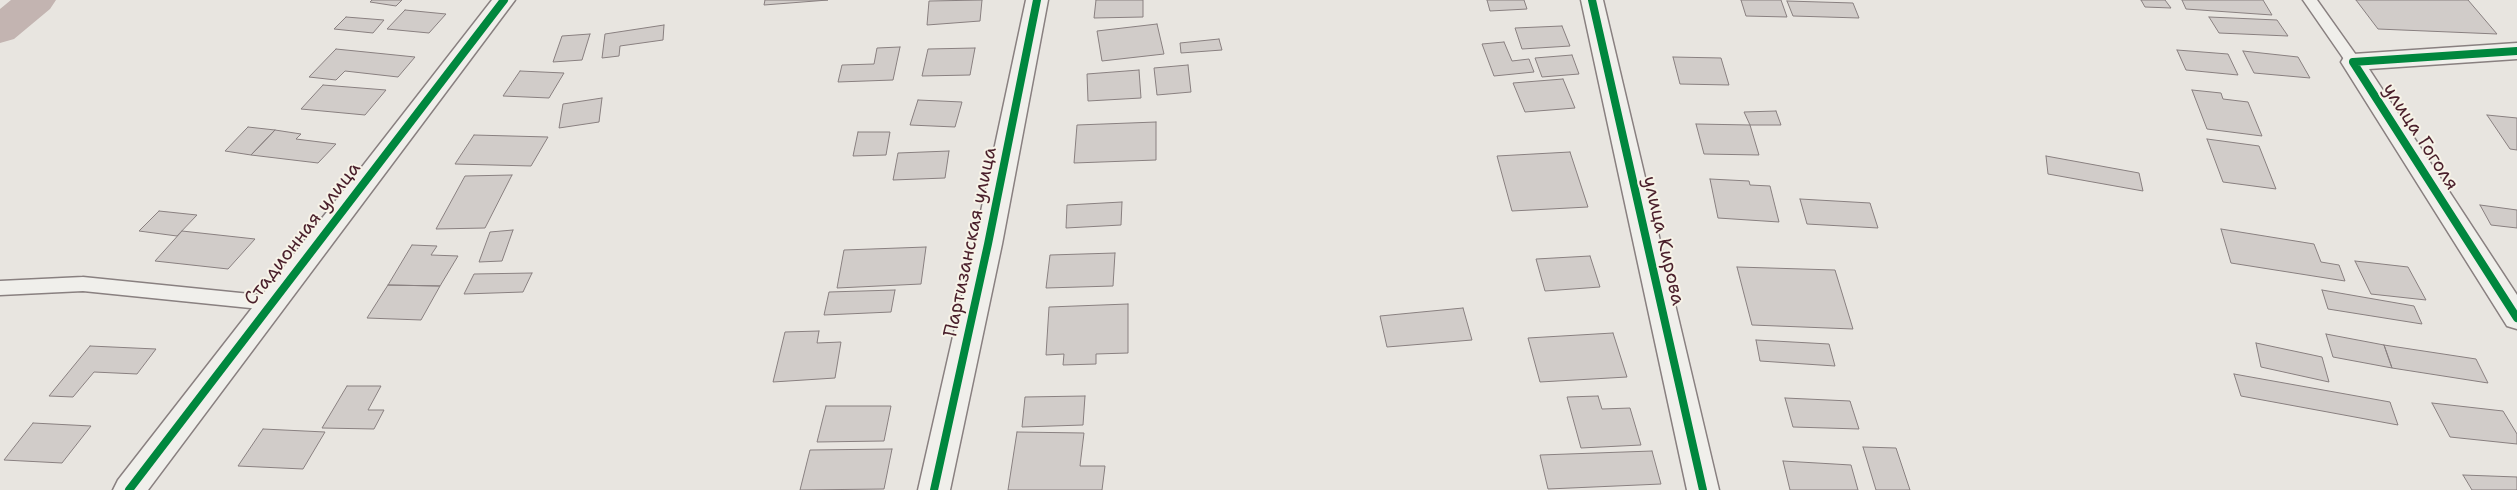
<!DOCTYPE html>
<meta charset="utf-8">
<style>
body{margin:0}
canvas{display:block;background:#e8e5e0}
</style>
<canvas width="2517" height="490"></canvas>
<script>
const ctx = document.querySelector('canvas').getContext('2d');
ctx.lineJoin = 'round';
const toPath = rows => new Path2D(rows.map(r => 'M' + r).join(''));
function paint(path, color) { ctx.fillStyle = color; ctx.fill(path, 'evenodd'); }
function strokePath(path, color, width, dash) { ctx.strokeStyle = color; ctx.lineWidth = width; ctx.lineCap = dash ? 'butt' : 'round'; ctx.setLineDash(dash || []); ctx.stroke(path); }
function label(font, color, halo, rows, align = 'center') {
  ctx.font = font + ' "Shantell Sans",sans-serif'; ctx.lineWidth = 4; ctx.setLineDash([]); ctx.textBaseline = 'middle'; ctx.strokeStyle = halo; ctx.fillStyle = color; for (const [text, x, y, turn = 0] of rows) {
    ctx.save(); ctx.translate(x, y); ctx.rotate((+turn || 0) * Math.PI / 180); ctx.textAlign = isNaN(turn) ? turn : align; if (halo) ctx.strokeText(text, 0, 0); ctx.fillText(text, 0, 0); ctx.restore();
  }
}
const canal = toPath([
 [11,0,56,0,50,9,14,39,0,43,0,9,11,0]
]);
const building = toPath([
 [372,0,402,0,396,6,370,2,372,0],
 [765,0,828,0,764,5,765,0],
 [982,0,980,21,927,25,929,1,982,0],
 [1096,0,1143,0,1143,17,1094,18,1096,0],
 [1487,0,1524,0,1527,9,1490,11,1487,0],
 [1741,0,1781,0,1787,17,1746,16,1741,0],
 [2141,0,2165,0,2171,8,2145,7,2141,0],
 [2182,0,2263,0,2272,15,2186,9,2182,0],
 [2356,0,2468,0,2497,34,2378,29,2356,0],
 [1787,1,1853,3,1859,18,1793,16,1787,1],
 [405,10,446,14,429,33,387,29,405,10],
 [346,17,384,20,373,33,334,29,346,17],
 [2209,17,2277,20,2288,36,2219,33,2209,17],
 [1157,24,1164,54,1102,61,1097,31,1157,24],
 [664,25,663,40,620,46,619,56,602,58,605,34,664,25],
 [1562,26,1570,46,1522,49,1515,28,1562,26],
 [590,34,582,60,553,62,562,36,590,34],
 [1219,39,1222,50,1181,53,1180,43,1219,39],
 [1504,42,1512,61,1529,59,1534,72,1494,76,1482,44,1504,42],
 [900,47,893,80,838,82,842,65,874,64,877,48,900,47],
 [975,48,970,75,922,76,928,49,975,48],
 [336,49,415,57,398,77,345,71,336,80,309,77,336,49],
 [2177,50,2228,54,2238,75,2186,70,2177,50],
 [2243,51,2298,57,2310,78,2254,73,2243,51],
 [1572,55,1579,74,1542,77,1535,58,1572,55],
 [1673,57,1721,58,1729,85,1680,84,1673,57],
 [1188,65,1191,92,1157,95,1154,68,1188,65],
 [1139,70,1141,98,1088,101,1087,74,1139,70],
 [520,71,564,73,549,98,503,96,520,71],
 [1563,79,1575,108,1525,112,1513,83,1563,79],
 [323,85,386,90,365,115,301,109,323,85],
 [2192,90,2221,93,2223,99,2248,102,2262,136,2207,129,2192,90],
 [602,98,599,122,559,128,563,104,602,98],
 [918,100,962,102,955,127,910,125,918,100],
 [1776,111,1781,125,1750,125,1744,112,1776,111],
 [2487,115,2517,118,2517,150,2510,149,2487,115],
 [1156,122,1156,160,1074,163,1077,125,1156,122],
 [1696,124,1750,125,1759,155,1704,154,1696,124],
 [248,127,275,130,251,155,225,151,248,127],
 [275,130,301,134,296,139,336,144,318,163,251,155,275,130],
 [858,132,890,132,886,155,853,156,858,132],
 [474,135,548,137,531,166,455,164,474,135],
 [2207,139,2259,146,2276,189,2223,182,2207,139],
 [949,151,945,178,893,180,898,153,949,151],
 [1570,152,1588,207,1512,211,1497,156,1570,152],
 [2046,156,2139,173,2143,191,2048,174,2046,156],
 [512,175,485,228,436,229,465,176,512,175],
 [1710,179,1749,181,1750,185,1770,186,1779,222,1718,218,1710,179],
 [1800,199,1870,203,1878,228,1807,224,1800,199],
 [1122,202,1121,225,1066,228,1067,205,1122,202],
 [2480,205,2517,210,2517,228,2491,225,2480,205],
 [159,211,197,215,177,236,139,231,159,211],
 [2221,229,2314,244,2321,262,2339,265,2345,281,2231,263,2221,229],
 [513,230,502,261,479,262,490,232,513,230],
 [182,231,255,239,228,269,155,261,182,231],
 [412,245,437,246,431,255,458,256,440,286,388,285,412,245],
 [926,247,921,284,837,288,844,250,926,247],
 [1115,253,1113,286,1046,288,1050,255,1115,253],
 [1590,256,1600,287,1545,291,1536,259,1590,256],
 [2355,261,2408,267,2426,300,2371,294,2355,261],
 [1737,267,1835,270,1853,329,1752,325,1737,267],
 [532,273,523,292,464,294,474,274,532,273],
 [388,285,440,286,421,320,367,318,388,285],
 [895,290,891,312,824,315,829,292,895,290],
 [2322,290,2414,306,2422,324,2328,309,2322,290],
 [1128,304,1128,353,1096,354,1096,364,1063,365,1064,354,1046,355,1049,307,1128,304],
 [1463,308,1472,340,1387,347,1380,316,1463,308],
 [819,331,817,343,841,342,835,378,773,382,785,332,819,331],
 [1613,333,1627,377,1540,382,1528,338,1613,333],
 [2326,334,2384,345,2392,368,2333,357,2326,334],
 [1756,340,1829,344,1835,366,1760,361,1756,340],
 [2256,343,2322,357,2329,382,2261,367,2256,343],
 [2384,345,2476,359,2488,383,2392,368,2384,345],
 [90,346,156,349,137,374,94,372,73,397,49,396,90,346],
 [2234,374,2390,402,2398,425,2241,396,2234,374],
 [347,386,381,386,368,410,384,410,374,429,322,428,347,386],
 [1085,396,1083,425,1022,427,1025,397,1085,396],
 [1598,396,1602,409,1630,408,1641,445,1581,448,1567,397,1598,396],
 [1785,398,1850,401,1859,429,1793,427,1785,398],
 [2432,403,2503,411,2517,434,2517,444,2450,437,2432,403],
 [826,406,891,406,884,441,817,442,826,406],
 [33,423,91,426,62,463,4,460,33,423],
 [263,429,325,432,303,469,238,466,263,429],
 [1017,432,1084,433,1080,466,1105,466,1102,490,1008,490,1017,432],
 [1863,447,1896,448,1910,490,1876,490,1863,447],
 [892,449,884,489,800,490,810,450,892,449],
 [1652,451,1661,484,1548,489,1540,455,1652,451],
 [1783,461,1851,465,1858,490,1790,490,1783,461],
 [2463,475,2517,477,2517,490,2472,490,2463,475]
]);
const service = toPath([
 [2303,0,2317,0,2361,62,2358,65,2348,65,2303,0],
 [83,277,270,296,276,298,279,303,276,308,270,310,83,291,0,295,0,281,83,277]
]);
const minor = toPath([
 [492,0,515,0,148,490,113,490,118,480,492,0],
 [1026,0,1048,0,1002,244,950,490,918,490,974,244,1026,0],
 [1581,0,1603,0,1719,490,1687,490,1581,0],
 [2517,43,2517,59,2369,69,2517,295,2517,329,2507,326,2341,62,2344,57,2353,54,2517,43]
]);
const cycleway = toPath([
 [1592,0,1703,490],
 [2517,51,2353,62,2517,318],
 [129,490,504,0],
 [934,490,988,244,1037,0]
]);
const streetNames = [
 ["улица Гоголя",2420,137,57],
 ["Стадионная улица",303,234,-52],
 ["улица Кирова",1663,241,77],
 ["Партизанская улица",971,242,-78]
];
paint(canal, '#c3b4b1');
paint(building, '#d1ccc9');
strokePath(building, '#898080', 1);
strokePath(service, '#898080', 3);
strokePath(minor, '#898080', 3);
paint(service, '#f0efeb');
paint(minor, '#f0efeb');
strokePath(cycleway, '#00873e', 8);
label('19px', '#4a1f2b', '#f7f3e8', streetNames);
</script>
